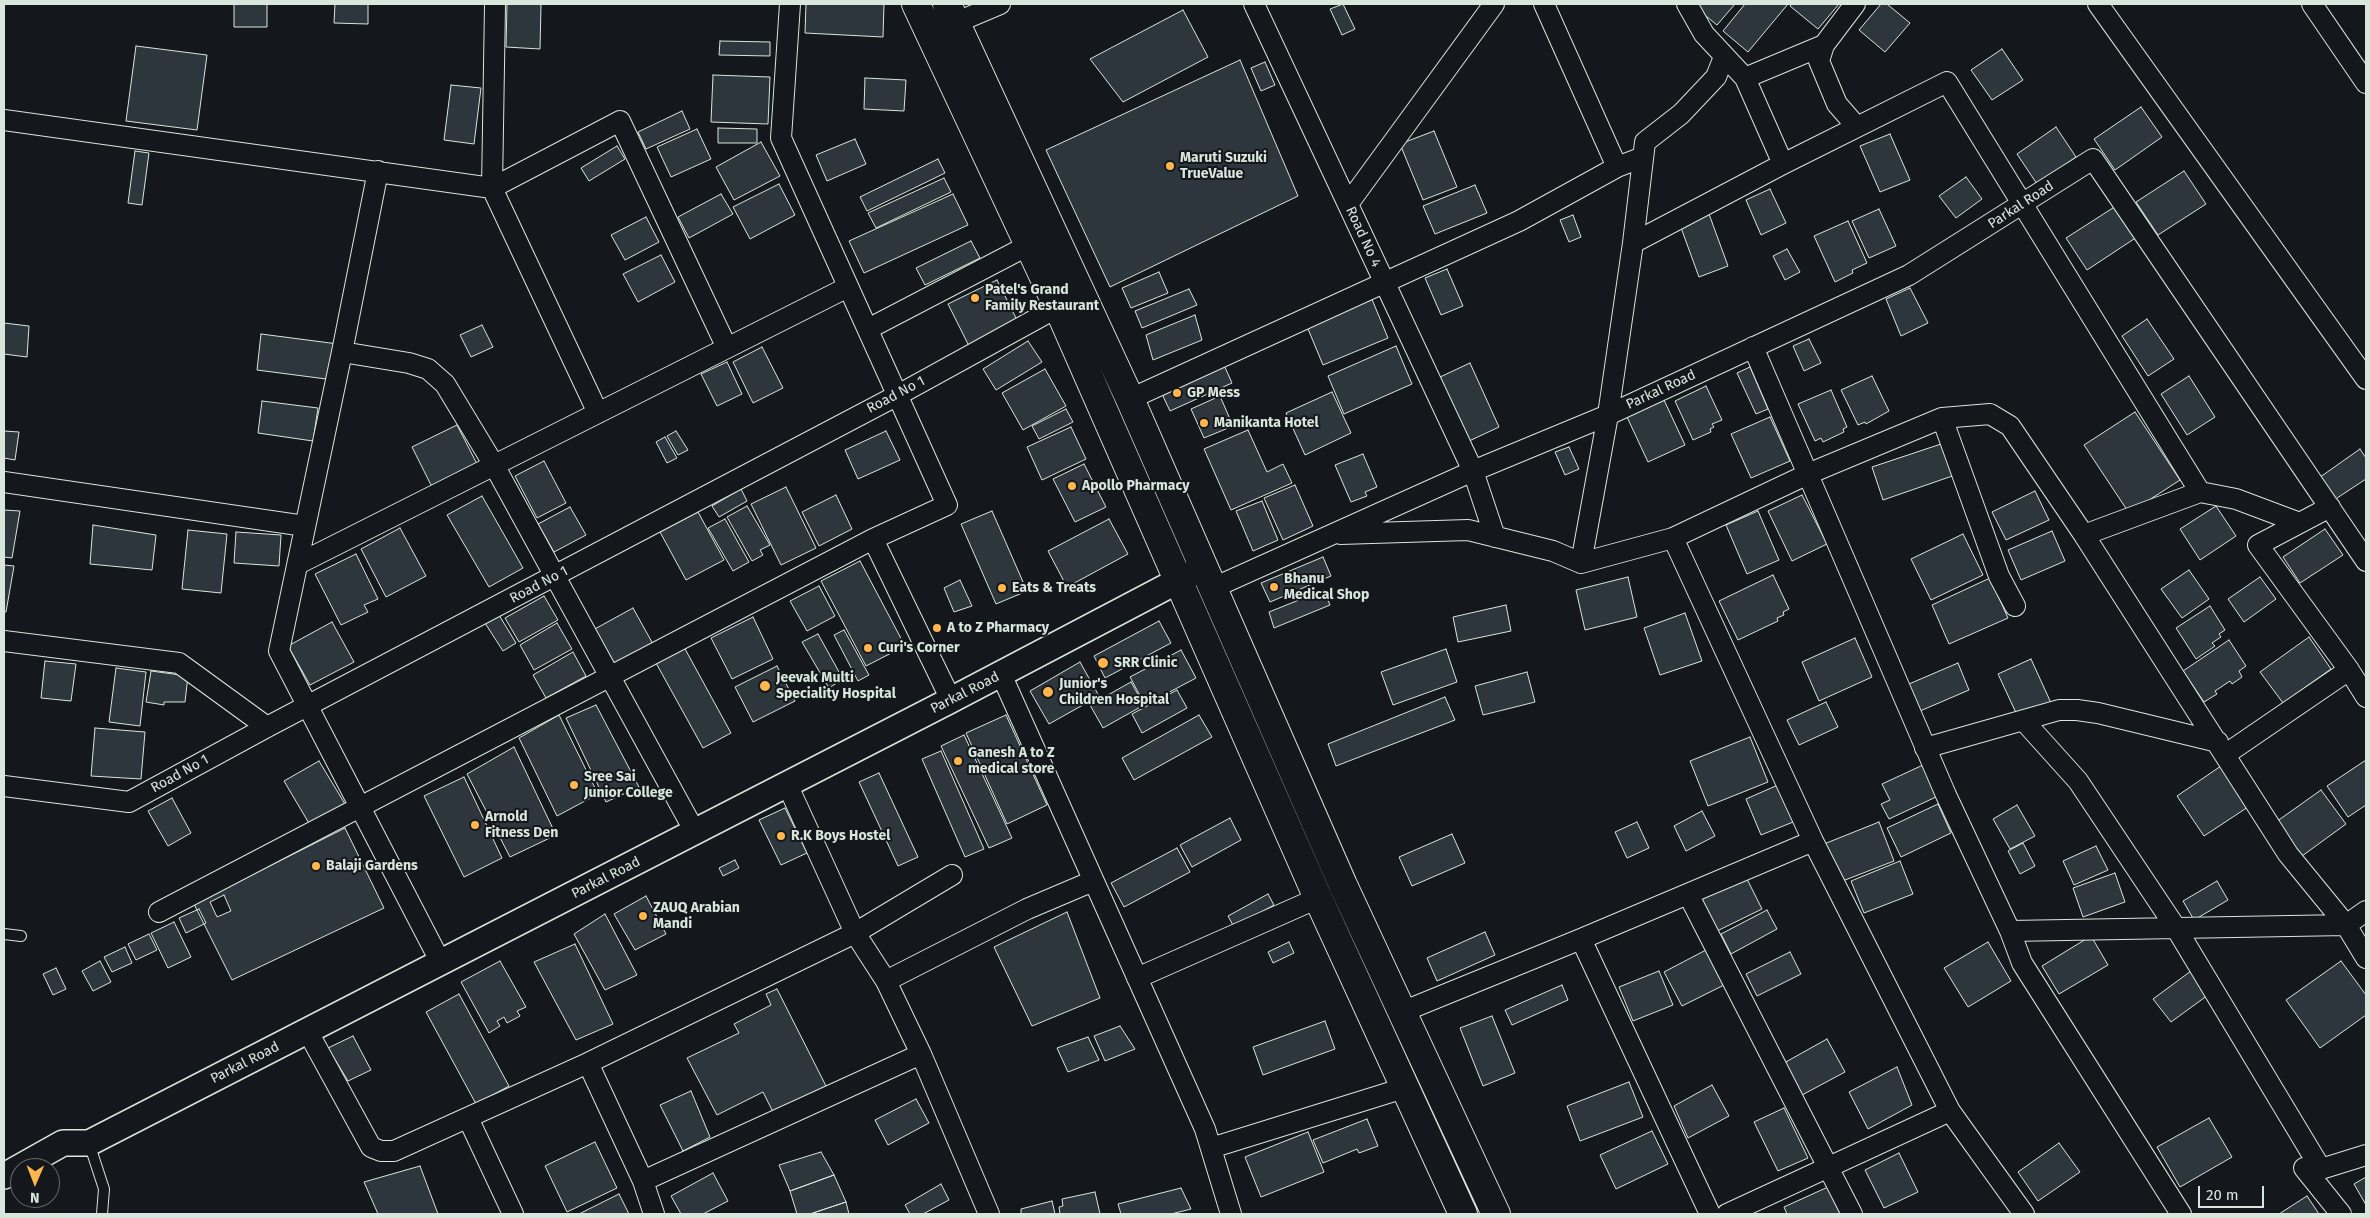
<!DOCTYPE html>
<style>
body{margin:0}
#map{position:relative;width:2370px;height:1218px;overflow:hidden;background:#14181c;font-family:"Fira Sans",sans-serif}
canvas{display:block}
.frame{position:absolute;inset:0;border:5px solid #d8e6dc;pointer-events:none}
.north{position:absolute;left:10px;top:1158px;width:50px;height:50px;box-sizing:border-box;background:#14181c;border:1px solid #626a69;border-radius:50%;rotate:181deg;font-size:14px;font-weight:700;line-height:20px;text-align:center;color:#d8e6dc}
.north::after{content:'';display:block;margin:auto;width:18px;height:22px;background:#ffb74d;clip-path:polygon(50% 0,100% 100%,50% 72%,0 100%)}
.scale{position:absolute;left:2198px;top:1186px;width:66px;height:22px;box-sizing:border-box;border:2px solid #d8e6dc;border-top:0;padding-left:6px;font-size:15px;line-height:18px;white-space:nowrap;color:#d8e6dc;-webkit-text-stroke:4px #14181c;paint-order:stroke}
</style>
<div id="map">
<canvas width="2370" height="1218"></canvas>
<div class="frame"></div>
<div class="north">N</div>
<div class="scale">20 m</div>
</div>
<script>
const ctx = document.querySelector('canvas').getContext('2d');
ctx.lineJoin = 'round';
function paint(path, color) { ctx.fillStyle = color; ctx.fill(path, 'evenodd'); }
const toPath = rows => new Path2D(rows.map(r => 'M' + r).join(''));
function strokePath(path, color, width, dash) { ctx.strokeStyle = color; ctx.lineWidth = width; ctx.lineCap = dash ? 'butt' : 'round'; ctx.setLineDash(dash || []); ctx.stroke(path); }
function label(font, color, halo, rows, align = 'center') {
  ctx.font = font + ' "Fira Sans",sans-serif'; ctx.lineWidth = 4; ctx.setLineDash([]); ctx.textBaseline = 'middle'; ctx.strokeStyle = halo; ctx.fillStyle = color; for (const [text, x, y, turn = 0] of rows) {
    ctx.save(); ctx.translate(x, y); ctx.rotate((+turn || 0) * Math.PI / 180); ctx.textAlign = isNaN(turn) ? turn : align; if (halo) ctx.strokeText(text, 0, 0); ctx.fillText(text, 0, 0); ctx.restore();
  }
}
const building = toPath([
 [234,4,267,4,267,27,234,27,234,4],
 [335,4,368,4,368,24,334,23,335,4],
 [507,4,541,4,540,49,506,47,507,4],
 [806,4,884,4,883,37,805,33,806,4],
 [1343,4,1355,29,1342,35,1330,9,1343,4],
 [1698,4,1735,4,1717,25,1695,7,1698,4],
 [1745,4,1788,4,1748,52,1723,31,1745,4],
 [1792,4,1839,4,1818,29,1790,6,1792,4],
 [1881,4,1887,4,1910,23,1885,52,1859,30,1881,4],
 [1183,10,1208,57,1123,102,1090,59,1183,10],
 [720,41,770,42,770,56,719,55,720,41],
 [136,46,207,55,197,130,126,121,136,46],
 [2002,49,2023,80,1992,100,1971,70,2002,49],
 [1240,60,1298,196,1110,287,1046,150,1240,60],
 [1265,62,1275,85,1261,91,1251,68,1265,62],
 [713,75,770,77,768,124,711,122,713,75],
 [865,78,906,80,904,111,864,109,865,78],
 [451,85,481,88,474,144,444,140,451,85],
 [2141,107,2162,137,2115,170,2094,139,2141,107],
 [682,111,690,129,646,149,638,132,682,111],
 [2056,127,2076,157,2037,184,2017,154,2056,127],
 [718,128,757,129,757,143,718,143,718,128],
 [697,129,711,159,671,177,657,147,697,129],
 [1434,131,1457,187,1423,200,1400,144,1434,131],
 [1890,134,1910,180,1880,192,1860,146,1890,134],
 [855,139,866,164,827,181,816,155,855,139],
 [761,142,780,176,734,200,716,167,761,142],
 [617,146,625,159,589,181,581,168,617,146],
 [135,151,149,153,142,205,128,203,135,151],
 [938,159,945,173,867,211,860,197,938,159],
 [2184,171,2206,204,2158,235,2136,202,2184,171],
 [1966,177,1982,199,1956,218,1939,196,1966,177],
 [944,178,951,192,876,228,868,213,944,178],
 [779,184,795,215,750,239,733,207,779,184],
 [1475,185,1487,213,1435,234,1423,206,1475,185],
 [1770,189,1786,223,1761,235,1746,200,1770,189],
 [721,194,733,214,689,238,678,217,721,194],
 [953,194,968,225,864,273,849,241,953,194],
 [2116,206,2137,237,2087,270,2066,238,2116,206],
 [1879,209,1896,246,1869,258,1852,221,1879,209],
 [1709,214,1728,266,1699,277,1680,225,1709,214],
 [1573,215,1581,237,1569,242,1560,220,1573,215],
 [646,217,659,242,625,260,611,235,646,217],
 [1848,221,1867,263,1852,270,1853,273,1835,282,1814,236,1848,221],
 [971,241,980,258,925,285,916,268,971,241],
 [1787,249,1800,272,1785,280,1773,256,1787,249],
 [661,255,675,282,638,302,623,274,661,255],
 [1447,269,1463,306,1441,315,1425,278,1447,269],
 [1159,272,1168,293,1131,308,1122,288,1159,272],
 [997,280,1018,322,969,346,948,304,997,280],
 [1910,288,1928,323,1901,336,1886,299,1910,288],
 [1189,289,1197,305,1142,328,1135,311,1189,289],
 [1371,297,1388,338,1323,365,1306,324,1371,297],
 [1195,315,1202,340,1153,360,1146,335,1195,315],
 [2147,319,2174,359,2148,376,2122,336,2147,319],
 [4,323,29,326,27,357,4,354,4,323],
 [482,325,493,347,471,357,460,335,482,325],
 [261,334,338,344,334,380,257,370,261,334],
 [1809,339,1821,363,1804,371,1793,346,1809,339],
 [1028,341,1042,362,996,390,983,369,1028,341],
 [1396,346,1412,384,1344,414,1328,376,1396,346],
 [762,347,783,388,753,403,733,362,762,347],
 [727,362,742,394,717,406,701,374,727,362],
 [1470,363,1499,427,1467,442,1438,378,1470,363],
 [1224,365,1232,383,1170,411,1161,392,1224,365],
 [1750,367,1768,409,1756,414,1737,373,1750,367],
 [1045,369,1066,406,1023,430,1002,393,1045,369],
 [1872,376,1889,411,1866,424,1865,422,1858,425,1841,390,1872,376],
 [2189,376,2215,417,2187,435,2161,394,2189,376],
 [1706,386,1722,420,1712,424,1714,427,1710,429,1711,432,1693,440,1675,401,1706,386],
 [1831,390,1847,427,1843,429,1844,432,1823,442,1821,438,1815,441,1798,404,1831,390],
 [1332,392,1351,433,1305,455,1286,413,1332,392],
 [1220,396,1233,426,1204,438,1191,409,1220,396],
 [1664,400,1685,445,1648,462,1627,417,1664,400],
 [262,401,318,408,313,441,258,433,262,401],
 [1066,409,1073,422,1039,439,1032,426,1066,409],
 [2135,412,2180,480,2129,513,2084,445,2135,412],
 [1770,417,1790,461,1751,478,1731,434,1770,417],
 [457,425,477,464,432,487,412,447,457,425],
 [1071,427,1086,459,1042,480,1027,447,1071,427],
 [1248,430,1267,472,1283,464,1292,483,1231,510,1204,449,1248,430],
 [4,431,19,432,15,460,4,458,4,431],
 [676,431,688,450,678,455,667,436,676,431],
 [886,431,900,460,858,479,845,450,886,431],
 [665,437,677,458,667,463,656,442,665,437],
 [1947,442,1958,474,1883,500,1872,467,1947,442],
 [1569,447,1579,469,1565,475,1555,452,1569,447],
 [2360,449,2366,458,2366,479,2331,502,2316,480,2360,449],
 [1363,454,1377,487,1365,492,1367,496,1351,502,1335,465,1363,454],
 [544,461,566,503,537,518,515,476,544,461],
 [1084,464,1106,507,1075,522,1053,479,1084,464],
 [1295,485,1313,526,1283,540,1264,498,1295,485],
 [786,487,816,548,781,565,751,504,786,487],
 [741,489,747,501,719,517,712,506,741,489],
 [2035,491,2049,520,2006,540,1992,512,2035,491],
 [836,495,852,529,819,546,802,512,836,495],
 [1802,495,1827,544,1792,561,1768,511,1802,495],
 [482,496,523,568,489,587,447,515,482,496],
 [1262,501,1278,540,1253,551,1236,511,1262,501],
 [747,506,770,545,760,550,763,555,752,561,727,517,747,506],
 [2216,506,2236,536,2200,560,2180,529,2216,506],
 [570,507,586,535,554,552,538,524,570,507],
 [4,510,20,511,12,558,4,557,4,510],
 [992,511,1027,591,996,604,961,524,992,511],
 [1758,511,1779,560,1747,574,1726,525,1758,511],
 [698,512,724,560,686,580,660,532,698,512],
 [725,519,749,562,733,571,708,528,725,519],
 [1109,519,1128,554,1067,587,1048,551,1109,519],
 [93,525,156,535,152,570,90,564,93,525],
 [400,528,426,576,386,597,361,549,400,528],
 [2325,529,2343,555,2300,583,2283,557,2325,529],
 [188,530,227,534,221,593,182,589,188,530],
 [2052,531,2065,561,2021,580,2008,550,2052,531],
 [236,532,281,535,279,566,234,563,236,532],
 [1963,534,1983,575,1931,600,1911,559,1963,534],
 [356,554,378,599,364,605,368,612,341,625,315,574,356,554],
 [1323,557,1331,576,1270,602,1261,583,1323,557],
 [860,561,905,646,866,666,821,581,860,561],
 [4,565,14,566,6,612,4,612,4,565],
 [2189,570,2209,599,2182,618,2161,589,2189,570],
 [1773,575,1789,609,1783,612,1784,615,1777,618,1778,621,1738,640,1719,601,1773,575],
 [1628,577,1637,617,1585,630,1576,590,1628,577],
 [2260,577,2276,599,2244,622,2228,599,2260,577],
 [1990,578,2008,618,1949,644,1932,605,1990,578],
 [960,580,972,606,954,612,944,588,960,580],
 [819,586,835,616,807,631,790,601,819,586],
 [1324,590,1330,605,1274,628,1269,612,1324,590],
 [544,596,558,620,519,642,505,618,544,596],
 [1506,605,1511,631,1458,642,1453,617,1506,605],
 [2210,606,2225,630,2219,634,2221,637,2212,643,2215,646,2196,659,2176,628,2210,606],
 [633,608,653,644,613,666,593,630,633,608],
 [1685,613,1702,661,1660,675,1644,628,1685,613],
 [499,615,516,643,503,651,485,623,499,615],
 [753,617,773,659,732,679,711,638,753,617],
 [1159,621,1171,643,1105,678,1094,656,1159,621],
 [332,622,354,662,310,685,288,646,332,622],
 [557,623,572,649,534,670,520,645,557,623],
 [844,630,869,675,858,681,834,635,844,630],
 [818,634,843,679,829,688,802,642,818,634],
 [2309,637,2331,669,2283,703,2260,672,2309,637],
 [1855,638,1872,677,1819,701,1802,662,1855,638],
 [2229,640,2246,666,2239,671,2242,677,2232,684,2230,681,2215,691,2217,694,2204,702,2183,671,2229,640],
 [684,647,731,733,703,748,656,663,684,647],
 [1446,649,1457,682,1393,705,1381,672,1446,649],
 [1181,650,1196,678,1145,705,1130,677,1181,650],
 [573,652,586,676,546,698,533,675,573,652],
 [2031,659,2051,703,2018,717,1998,674,2031,659],
 [45,661,76,664,71,701,41,698,45,661],
 [1080,662,1099,696,1049,724,1030,691,1080,662],
 [1958,663,1969,690,1920,711,1909,684,1958,663],
 [777,666,795,701,753,722,735,687,777,666],
 [116,668,146,672,140,726,109,722,116,668],
 [151,671,188,676,185,702,164,702,164,705,146,702,151,671],
 [1527,672,1535,702,1483,715,1475,686,1527,672],
 [1131,682,1144,705,1103,728,1090,705,1131,682],
 [1177,690,1187,708,1142,733,1132,714,1177,690],
 [1445,697,1455,720,1336,766,1328,744,1445,697],
 [1826,702,1838,727,1799,745,1787,720,1826,702],
 [596,705,639,787,606,802,566,718,596,705],
 [559,715,598,794,557,816,519,738,559,715],
 [1006,715,1047,805,1007,824,966,733,1006,715],
 [1199,715,1212,737,1134,780,1122,758,1199,715],
 [95,728,145,732,141,779,91,776,95,728],
 [964,735,1012,838,989,848,941,746,964,735],
 [1750,737,1768,782,1708,806,1690,761,1750,737],
 [514,747,556,835,510,857,467,774,514,747],
 [941,751,984,849,965,857,922,759,941,751],
 [2366,760,2366,805,2348,817,2327,786,2366,760],
 [319,761,345,804,310,825,284,781,319,761],
 [1923,765,1938,796,1889,819,1881,804,1890,800,1882,784,1923,765],
 [2221,766,2248,807,2204,836,2177,796,2221,766],
 [879,773,918,857,898,866,859,782,879,773],
 [464,777,502,858,464,877,424,796,464,777],
 [1778,785,1793,822,1761,835,1746,799,1778,785],
 [2321,790,2346,824,2302,856,2276,822,2321,790],
 [172,798,191,833,168,846,148,811,172,798],
 [1938,804,1951,833,1901,857,1887,828,1938,804],
 [2017,805,2035,836,2010,849,1993,819,2017,805],
 [785,808,807,853,781,865,759,820,785,808],
 [1702,811,1715,836,1686,851,1674,826,1702,811],
 [1230,818,1241,840,1192,867,1180,845,1230,818],
 [1637,822,1649,848,1627,858,1615,832,1637,822],
 [1879,822,1894,861,1840,882,1824,844,1879,822],
 [345,828,384,908,232,980,194,904,345,828],
 [1452,834,1465,863,1412,886,1399,857,1452,834],
 [2023,843,2035,866,2020,874,2008,851,2023,843],
 [2096,846,2108,870,2074,885,2063,861,2096,846],
 [1177,848,1190,872,1124,907,1111,883,1177,848],
 [735,860,739,868,723,876,719,868,735,860],
 [1900,861,1913,894,1864,913,1851,881,1900,861],
 [1744,873,1762,909,1717,931,1699,896,1744,873],
 [2115,873,2125,902,2083,917,2073,888,2115,873],
 [2217,881,2228,900,2194,920,2183,901,2217,881],
 [1268,894,1274,905,1234,927,1228,916,1268,894],
 [224,895,231,911,217,917,210,902,224,895],
 [646,896,666,934,635,950,614,914,646,896],
 [199,909,206,923,186,933,179,918,199,909],
 [1767,910,1777,929,1731,954,1721,934,1767,910],
 [1067,912,1100,998,1032,1026,994,947,1067,912],
 [605,914,637,975,605,990,574,934,605,914],
 [174,922,191,957,168,968,151,933,174,922],
 [1485,932,1495,955,1437,981,1427,958,1485,932],
 [149,934,157,950,136,960,128,944,149,934],
 [2091,936,2108,965,2059,994,2042,966,2091,936],
 [1289,942,1294,953,1273,963,1268,952,1289,942],
 [1988,942,2011,981,1968,1007,1944,968,1988,942],
 [575,944,613,1024,576,1040,534,962,575,944],
 [125,947,132,963,112,972,104,957,125,947],
 [1706,950,1724,985,1682,1006,1664,972,1706,950],
 [1790,952,1801,974,1757,996,1746,974,1790,952],
 [100,961,111,982,93,991,82,971,100,961],
 [500,961,526,1007,517,1011,520,1016,507,1023,504,1017,497,1021,500,1026,489,1033,461,982,500,961],
 [2341,961,2366,995,2366,1015,2320,1048,2286,1000,2341,961],
 [56,968,66,989,53,995,43,974,56,968],
 [1659,971,1673,1005,1633,1021,1619,987,1659,971],
 [2191,971,2208,995,2171,1022,2153,999,2191,971],
 [1562,985,1568,1000,1512,1025,1505,1010,1562,985],
 [777,989,826,1086,773,1112,763,1092,717,1115,687,1058,739,1033,734,1024,771,1005,766,994,777,989],
 [459,994,509,1086,476,1104,426,1012,459,994],
 [1492,1016,1515,1073,1483,1086,1460,1028,1492,1016],
 [1325,1021,1335,1049,1263,1075,1253,1047,1325,1021],
 [1120,1026,1135,1049,1105,1061,1094,1036,1120,1026],
 [353,1036,371,1070,348,1081,328,1048,353,1036],
 [1088,1037,1099,1060,1068,1072,1057,1048,1088,1037],
 [1827,1039,1845,1072,1802,1095,1784,1063,1827,1039],
 [1897,1067,1912,1105,1868,1129,1849,1092,1897,1067],
 [1629,1082,1643,1117,1580,1141,1567,1106,1629,1082],
 [1712,1085,1729,1116,1688,1138,1674,1106,1712,1085],
 [691,1091,710,1137,683,1151,660,1105,691,1091],
 [916,1099,929,1123,888,1145,875,1120,916,1099],
 [1784,1108,1808,1158,1778,1171,1754,1122,1784,1108],
 [2209,1118,2232,1157,2180,1187,2157,1147,2209,1118],
 [1367,1119,1378,1146,1359,1153,1357,1149,1323,1163,1313,1140,1367,1119],
 [1652,1131,1668,1164,1616,1189,1600,1155,1652,1131],
 [1308,1132,1324,1172,1261,1197,1245,1157,1308,1132],
 [595,1142,617,1188,567,1212,545,1166,595,1142],
 [2059,1143,2080,1172,2038,1201,2018,1172,2059,1143],
 [821,1152,834,1175,790,1191,779,1165,821,1152],
 [1899,1153,1918,1192,1884,1208,1865,1170,1899,1153],
 [420,1166,438,1214,378,1214,364,1182,420,1166],
 [713,1173,728,1201,703,1214,681,1214,671,1196,713,1173],
 [834,1175,846,1202,810,1214,797,1214,790,1191,834,1175],
 [2366,1177,2366,1205,2354,1184,2366,1177],
 [941,1184,949,1200,923,1214,910,1214,905,1205,941,1184],
 [1828,1187,1840,1214,1787,1214,1784,1207,1828,1187],
 [1181,1188,1191,1209,1171,1214,1121,1214,1118,1204,1181,1188],
 [1095,1192,1100,1214,1060,1214,1059,1207,1063,1206,1062,1199,1095,1192],
 [619,1194,629,1214,579,1214,619,1194],
 [2307,1196,2319,1214,2279,1214,2307,1196],
 [1052,1201,1055,1214,1021,1214,1021,1209,1052,1201],
 [846,1202,849,1214,810,1214,846,1202]
]);
const service = toPath([
 [4,934,21,936],
 [89,1143,104,1189,102,1214]
]);
const minor = toPath([
 [495,4,492,188,598,413],
 [1254,4,1473,471,1495,537],
 [1544,4,1617,167],
 [1687,4,1704,34,1745,78,1783,164],
 [1855,4,1824,45,1819,61,1837,104,1857,127],
 [2098,4,2366,379],
 [2312,4,2366,83],
 [955,23,1000,4],
 [1724,57,1716,77,1681,114,1645,142,1633,243,1608,415,1581,563,1673,538,1808,474,1942,418,1990,414,2010,426,2084,535,2288,854,2346,925],
 [1745,78,1824,45],
 [4,120,492,188,620,121,727,348],
 [378,171,342,352,279,651,441,963],
 [1348,204,1494,4],
 [1633,243,1783,164,1947,82,2200,492],
 [868,329,1029,245],
 [1753,347,1946,795,2010,931,2022,963,2181,1214],
 [342,352,409,363,428,369,445,384,494,465,695,832],
 [1130,399,1519,221,1617,167,1643,157],
 [1942,418,1999,576,2015,606],
 [4,482,305,526],
 [2330,507,2258,545,2349,670,2366,697],
 [1340,534,1468,530,1553,551,1581,563],
 [2084,535,2200,492,2236,499,2300,523],
 [1673,538,1813,841,1950,1111,2024,1214],
 [873,539,951,700],
 [298,564,848,287],
 [1213,588,1473,471,1608,415,1909,275,2093,159,2366,561],
 [4,641,179,663,267,727],
 [1001,674,1205,1129,1231,1214],
 [2024,721,2078,781,2176,928,2321,1169],
 [1925,748,2059,710,2077,710,2098,713,2218,742],
 [2226,754,2349,670],
 [787,784,855,933,886,981,921,1054,989,1214],
 [4,786,129,802,267,727,898,395,1058,307],
 [1688,894,1852,1214],
 [2366,911,2346,925,2366,958],
 [159,912,873,539,947,505,781,138,790,4],
 [2010,931,2346,925],
 [1581,939,1710,1214],
 [1137,978,1318,898],
 [886,981,1027,909,1093,881],
 [1402,1012,1581,939,1813,841],
 [308,1032,371,1147,381,1151,394,1151,588,1063,855,933,952,875],
 [588,1063,643,1181,654,1214],
 [468,1118,513,1214],
 [1211,1148,1404,1088],
 [643,1181,921,1054],
 [1727,1214,1950,1111],
 [2341,1214,2304,1168,2321,1169,2366,1155]
]);
const tertiary = toPath([
 [4,1176,63,1143,89,1143,951,700,1204,567]
]);
const trunk = toPath([
 [916,4,1058,307,1318,898,1463,1214],
 [947,4,1130,399,1343,885,1496,1214]
]);
const markers = [
 [1170,166,5,"#ffb74d"],
 [975,298,5,"#ffb74d"],
 [1177,393,5,"#ffb74d"],
 [1204,423,5,"#ffb74d"],
 [1072,486,5,"#ffb74d"],
 [1274,587,5,"#ffb74d"],
 [1002,588,5,"#ffb74d"],
 [937,628,5,"#ffb74d"],
 [868,648,5,"#ffb74d"],
 [1103,663,6,"#ffb74d"],
 [765,686,6,"#ffb74d"],
 [1048,692,6,"#ffb74d"],
 [958,761,5,"#ffb74d"],
 [574,785,5,"#ffb74d"],
 [475,825,5,"#ffb74d"],
 [781,836,5,"#ffb74d"],
 [316,866,5,"#ffb74d"],
 [643,916,5,"#ffb74d"]
];
const poiNames = [
 ["Maruti Suzuki",1180,158],
 ["TrueValue",1180,174],
 ["Patel's Grand",985,290],
 ["Family Restaurant",985,306],
 ["GP Mess",1187,393],
 ["Manikanta Hotel",1214,423],
 ["Apollo Pharmacy",1082,486],
 ["Bhanu",1284,579],
 ["Medical Shop",1284,595],
 ["Eats & Treats",1012,588],
 ["A to Z Pharmacy",947,628],
 ["Curi's Corner",878,648],
 ["SRR Clinic",1114,663],
 ["Jeevak Multi",776,678],
 ["Speciality Hospital",776,694],
 ["Junior's",1059,684],
 ["Children Hospital",1059,700],
 ["Ganesh A to Z",968,753],
 ["medical store",968,769],
 ["Sree Sai",584,777],
 ["Junior College",584,793],
 ["Arnold",485,817],
 ["Fitness Den",485,833],
 ["R.K Boys Hostel",791,836],
 ["Balaji Gardens",326,866],
 ["ZAUQ Arabian",653,908],
 ["Mandi",653,924]
];
const streetNames = [
 ["Parkal Road",2021,205,-33],
 ["Road No 4",1363,237,65],
 ["Parkal Road",1661,390,-25],
 ["Road No 1",896,395,-28],
 ["Road No 1",539,585,-28],
 ["Parkal Road",965,693,-27],
 ["Road No 1",180,774,-29],
 ["Parkal Road",606,878,-27],
 ["Parkal Road",245,1063,-27]
];
paint(building, '#2c363c');
strokePath(building, '#d8e6dc', 1);
strokePath(service, '#d8e6dc', 12);
strokePath(minor, '#d8e6dc', 22);
strokePath(tertiary, '#d8e6dc', 28);
strokePath(trunk, '#d8e6dc', 30);
strokePath(service, '#14181c', 10);
strokePath(minor, '#14181c', 20);
strokePath(tertiary, '#14181c', 25);
strokePath(trunk, '#14181c', 28);
for (const [x, y, r, color] of markers) { const dot = new Path2D(); dot.arc(x, y, r, 0, 2 * Math.PI); ctx.fillStyle = color; ctx.fill(dot); strokePath(dot, '#14181c', 2); }
label('bold 14px', '#d8e6dc', '#14181c', poiNames, 'left');
label('14px', '#d8e6dc', '#14181c', streetNames);
</script>
